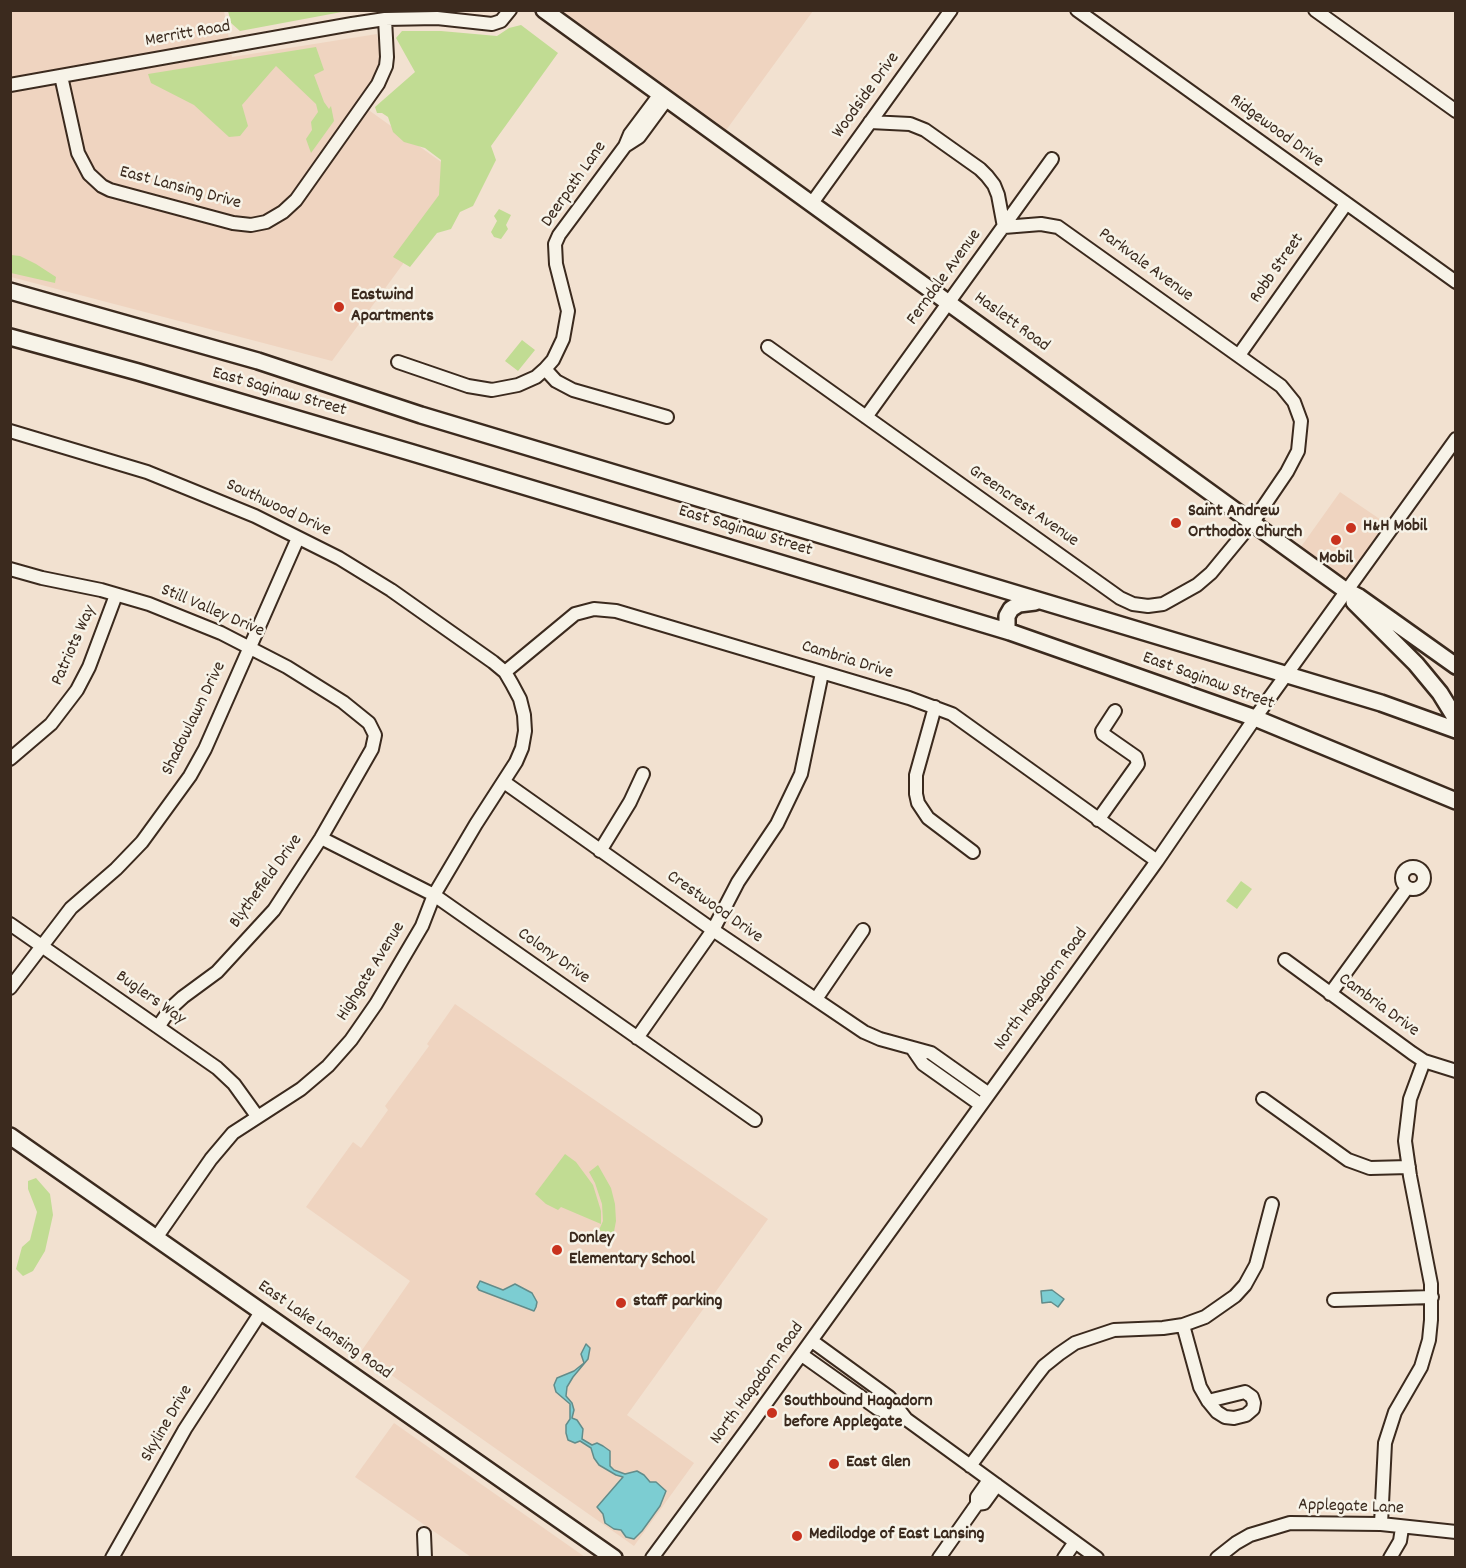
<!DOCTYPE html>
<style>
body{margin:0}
#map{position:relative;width:1466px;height:1568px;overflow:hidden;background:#f2e1d0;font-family:Dekko,sans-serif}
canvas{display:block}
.frame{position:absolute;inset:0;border:12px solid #3b2a1e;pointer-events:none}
</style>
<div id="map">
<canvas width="1466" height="1568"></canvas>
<div class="frame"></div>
</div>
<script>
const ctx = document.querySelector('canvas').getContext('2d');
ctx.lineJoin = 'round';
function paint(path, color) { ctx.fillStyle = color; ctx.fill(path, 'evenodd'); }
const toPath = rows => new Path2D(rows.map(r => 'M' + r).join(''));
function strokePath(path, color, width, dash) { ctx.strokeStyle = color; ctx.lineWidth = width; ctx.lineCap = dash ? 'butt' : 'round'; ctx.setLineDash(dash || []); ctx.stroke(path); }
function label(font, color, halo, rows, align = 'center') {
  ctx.font = font + ' Dekko,sans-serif'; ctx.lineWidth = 5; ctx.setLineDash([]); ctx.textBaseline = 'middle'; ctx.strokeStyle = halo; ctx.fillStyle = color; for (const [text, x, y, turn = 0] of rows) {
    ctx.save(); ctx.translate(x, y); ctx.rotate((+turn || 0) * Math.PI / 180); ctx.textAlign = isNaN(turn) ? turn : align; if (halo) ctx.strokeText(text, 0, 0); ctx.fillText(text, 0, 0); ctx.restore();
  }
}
const built = toPath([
 [10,11,224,11,232,57,377,34,380,52,376,76,356,101,465,179,332,361,11,277],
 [556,11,813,11,724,133],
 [1340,492,1390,526,1347,586,1298,551],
 [455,1004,768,1219,627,1415,694,1463,634,1546,360,1353,410,1281,306,1207,353,1142,361,1148,388,1110,385,1106,429,1046,427,1044],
 [394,1423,585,1557,471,1557,355,1477]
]);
const green = toPath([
 [228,11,228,10,347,11,240,31,231,23],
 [521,25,558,53,491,146,496,160,473,206,460,212,451,229,437,233,410,267,393,257,439,195,441,160,425,148,404,142,393,132,388,117,382,113,377,113,375,107,415,72,396,38,402,31,441,31,497,36,509,28],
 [316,47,324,70,314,75,324,102,329,109,331,106,334,121,311,153,306,139,312,130,311,122,318,112,316,104,276,66,242,105,248,126,240,136,229,137,194,105,151,83,148,74],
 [499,209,511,215,506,225,508,229,501,239,494,237,491,232,497,221,494,216],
 [11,255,20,256,36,264,56,277,55,283,11,273],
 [522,340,535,350,518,371,505,361],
 [1241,881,1252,889,1237,909,1226,901],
 [565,1154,576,1162,593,1185,601,1211,601,1224,561,1207,558,1210,546,1204,535,1194],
 [598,1165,611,1188,615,1204,616,1221,613,1237,599,1230,603,1221,602,1204,595,1183,589,1172],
 [36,1178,50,1194,53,1215,45,1251,33,1271,23,1276,16,1269,22,1247,30,1240,37,1212,28,1189,28,1181]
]);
const water = toPath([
 [480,1281,503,1290,515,1284,532,1293,537,1302,536,1307,534,1311,479,1290,477,1287,480,1281],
 [1052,1290,1064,1299,1058,1307,1051,1302,1042,1303,1041,1291,1052,1290],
 [586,1344,590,1348,588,1359,573,1377,567,1387,566,1396,572,1403,574,1410,572,1418,577,1420,583,1429,582,1439,592,1445,597,1443,603,1446,610,1451,610,1466,614,1470,625,1474,637,1471,644,1475,650,1482,656,1482,666,1491,660,1506,642,1531,634,1539,626,1537,621,1530,614,1529,605,1523,603,1514,597,1507,623,1477,616,1475,599,1465,594,1458,591,1448,580,1441,575,1443,568,1440,566,1433,566,1425,570,1419,570,1404,556,1392,554,1385,557,1378,574,1371,584,1363,581,1354,586,1344]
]);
const minor = toPath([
 [1077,10,1456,282],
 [1315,10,1456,111],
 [61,76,78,153,89,174,102,186,110,190,233,223,251,225,266,222,283,212,296,200,378,84,386,66,387,57,385,19],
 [10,85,352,24,385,19,437,18,492,24,501,21,510,10],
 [625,146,639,137,667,99],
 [812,203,951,10],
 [768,347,1120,598,1133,604,1148,606,1163,604,1197,585,1211,573,1253,522,1287,472,1298,451,1301,421,1294,402,1281,386,1058,227,1041,224,1004,227,998,195,994,185,987,176,980,169,925,130,910,124,870,122],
 [1239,355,1346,204],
 [398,362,468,386,492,390,518,385,536,377,545,369,553,360,563,339,568,311,556,264,555,244,559,235,625,146,630,134,660,94],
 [545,369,556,381,573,390,667,417],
 [866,417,1052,159],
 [10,431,147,472,184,487,255,516,339,558,391,590,493,662,505,672,512,684,520,699,524,715,525,731,522,748,516,762,476,824,434,895,422,926,376,1004,351,1040,328,1066,301,1089,233,1133,211,1159,156,1238],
 [10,569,42,578,101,590,149,604,221,633,287,667,343,702,369,723,375,735,372,749,321,838,274,910,217,972,183,997,171,1008,158,1027],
 [505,672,575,614,594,609,616,611,909,698,952,714,1157,861],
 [935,707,916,775,916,794,918,803,928,818,973,852],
 [10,759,51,724,77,690,89,667,116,595],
 [504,782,713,930,864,1032,880,1039,931,1053,989,1094],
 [1098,820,1138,764,1136,757,1103,734,1102,731,1115,711],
 [321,838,434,895,755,1120],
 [600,851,630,802,643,774],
 '1402 878a11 11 0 1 1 22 0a11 11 0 1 1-22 0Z',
 [10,924,217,1068,234,1084,257,1116],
 [1285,960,1412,1053,1424,1061,1456,1071],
 [10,988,71,908,116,869,142,842,190,776,205,749,298,538],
 [1330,994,1407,888],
 [816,999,863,930],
 [637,1038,713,930,738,882,777,824,801,774,822,673],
 [912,1048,923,1064,981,1105],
 [1263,1099,1348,1160,1370,1168,1409,1167],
 [1334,1300,1432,1297],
 [1183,1325,1200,1387,1208,1401,1217,1412,1225,1417,1234,1418,1246,1415,1253,1409,1254,1403,1252,1397,1245,1392,1208,1401],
 [812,1341,889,1397,906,1419,1097,1558],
 [802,1355,878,1409,905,1418],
 [970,1466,1034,1379,1044,1366,1059,1354,1075,1343,1114,1330,1163,1328,1183,1325,1205,1317,1235,1296,1245,1285,1256,1265,1272,1204],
 [977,1504,984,1503,997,1485],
 [1381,1524,1385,1443,1395,1412,1421,1367,1429,1340,1431,1320,1431,1284,1410,1176,1405,1141,1410,1099,1424,1061],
 [424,1534,425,1558],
 [112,1558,185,1429,261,1312],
 [652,1558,751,1424,1157,861,1255,718,1456,439],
 [939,1558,977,1504,977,1497,989,1480],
 [1064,1558,1075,1542],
 [1217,1558,1236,1543,1250,1535,1290,1523,1381,1524,1456,1532],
 [1390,1558,1400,1541,1402,1528]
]);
const major = toPath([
 [544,10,1345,590,1359,597,1456,666],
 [10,291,258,361,421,415,1381,703,1456,730],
 [10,337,138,372,413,453,1010,632,1255,718,1456,801],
 [1354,602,1416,664,1440,693,1456,719],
 [1010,632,1007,628,1007,616,1011,609,1019,604,1035,602],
 [10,1136,614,1558]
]);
const markers = [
 [339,307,6,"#c8321e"],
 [1176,523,6,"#c8321e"],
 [1351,528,6,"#c8321e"],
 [1336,540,6,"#c8321e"],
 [557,1250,6,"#c8321e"],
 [621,1303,6,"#c8321e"],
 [772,1413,6,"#c8321e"],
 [834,1464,6,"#c8321e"],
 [797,1536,6,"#c8321e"]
];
const streetNames = [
 ["Merritt Road",188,35,-10],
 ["Woodside Drive",867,96,-54],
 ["Ridgewood Drive",1276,132,36],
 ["Deerpath Lane",575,185,-55],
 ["East Lansing Drive",180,189,15],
 ["Parkvale Avenue",1145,266,36],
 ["Robb Street",1278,269,-55],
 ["Ferndale Avenue",945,278,-54],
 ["Haslett Road",1011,323,36],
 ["East Saginaw Street",279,393,16],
 ["Greencrest Avenue",1023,507,35],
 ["Southwood Drive",278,509,25],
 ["East Saginaw Street",745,532,17],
 ["Still Valley Drive",212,612,23],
 ["Patriots Way",75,646,-66],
 ["Cambria Drive",847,661,17],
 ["East Saginaw Street",1208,682,20],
 ["Shadowlawn Drive",195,719,-64],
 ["Blythefield Drive",267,882,-54],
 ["Crestwood Drive",714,908,35],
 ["Colony Drive",553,957,35],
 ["Highgate Avenue",372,972,-58],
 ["North Hagadorn Road",1042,990,-54],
 ["Buglers Way",150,999,35],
 ["Cambria Drive",1378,1006,36],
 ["East Lake Lansing Road",324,1331,35],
 ["North Hagadorn Road",758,1384,-54],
 ["Skyline Drive",168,1424,-60],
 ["Applegate Lane",1351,1508,2]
];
const poiNames = [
 ["Eastwind",351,297],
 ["Apartments",351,318],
 ["Saint Andrew",1188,513],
 ["Orthodox Church",1188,534],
 ["H&H Mobil",1363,528],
 ["Mobil",1336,560,"center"],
 ["Donley",569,1240],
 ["Elementary School",569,1261],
 ["staff parking",633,1303],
 ["Southbound Hagadorn",784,1403],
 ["before Applegate",784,1424],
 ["East Glen",846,1464],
 ["Medilodge of East Lansing",809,1536]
];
paint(built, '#efd4c0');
paint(green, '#c1dc93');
paint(water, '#7ccdd2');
strokePath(water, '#628c8a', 1.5);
strokePath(minor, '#3b2a1e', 16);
strokePath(major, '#3b2a1e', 20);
strokePath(minor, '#f7f3e8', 12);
strokePath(major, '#f7f3e8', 15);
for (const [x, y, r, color] of markers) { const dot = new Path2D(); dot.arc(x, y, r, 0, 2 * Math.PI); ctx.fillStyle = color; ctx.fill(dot); strokePath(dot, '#f7f3e8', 2); }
label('18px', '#3b2a1e', '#f7f3e8', streetNames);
label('bold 18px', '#3b2a1e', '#f7f3e8', poiNames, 'left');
</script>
